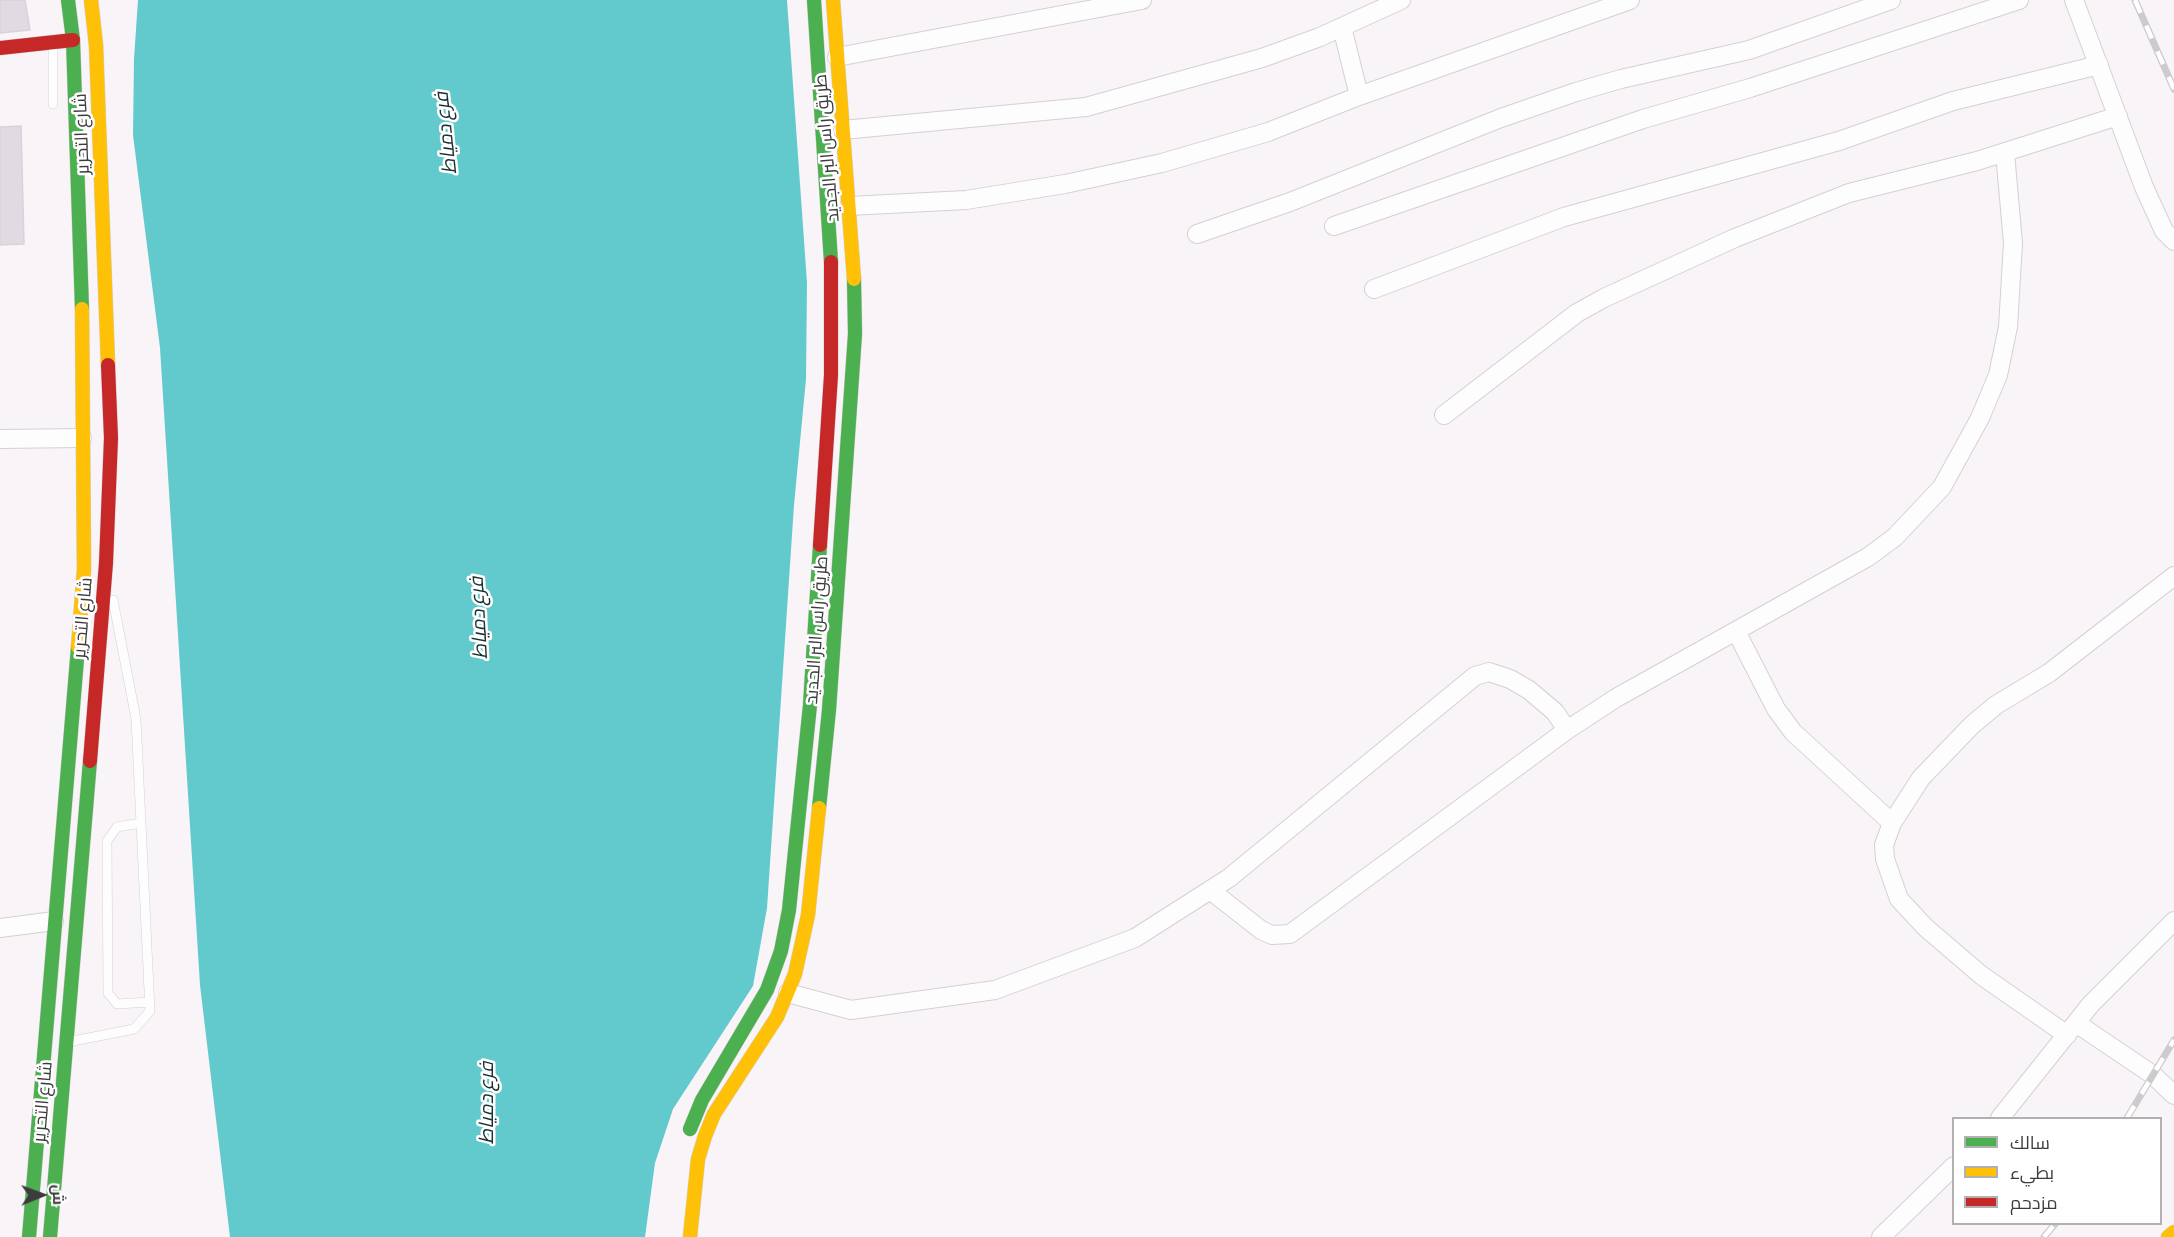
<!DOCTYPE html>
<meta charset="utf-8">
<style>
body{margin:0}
#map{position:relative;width:2174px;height:1237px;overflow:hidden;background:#f9f4f8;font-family:Literata,Cairo,serif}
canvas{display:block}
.legend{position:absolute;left:1952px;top:1117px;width:210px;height:108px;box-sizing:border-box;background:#fff;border:2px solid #b2b1b2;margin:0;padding:8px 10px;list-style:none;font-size:18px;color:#3e3b3e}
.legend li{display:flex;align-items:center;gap:12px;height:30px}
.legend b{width:30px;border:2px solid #b2b1b2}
.north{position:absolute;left:12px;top:1165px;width:60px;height:60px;-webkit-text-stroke:4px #fff;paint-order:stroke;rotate:89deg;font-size:16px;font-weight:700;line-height:24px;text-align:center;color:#3e3b3e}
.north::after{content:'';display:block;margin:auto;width:21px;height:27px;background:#3e3b3e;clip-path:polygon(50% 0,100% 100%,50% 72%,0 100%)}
</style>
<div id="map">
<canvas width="2174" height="1237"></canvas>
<ul class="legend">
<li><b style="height:8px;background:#4caf50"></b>سالك</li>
<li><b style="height:8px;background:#ffc107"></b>بطيء</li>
<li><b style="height:8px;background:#c62828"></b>مزدحم</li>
</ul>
<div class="north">ش</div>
</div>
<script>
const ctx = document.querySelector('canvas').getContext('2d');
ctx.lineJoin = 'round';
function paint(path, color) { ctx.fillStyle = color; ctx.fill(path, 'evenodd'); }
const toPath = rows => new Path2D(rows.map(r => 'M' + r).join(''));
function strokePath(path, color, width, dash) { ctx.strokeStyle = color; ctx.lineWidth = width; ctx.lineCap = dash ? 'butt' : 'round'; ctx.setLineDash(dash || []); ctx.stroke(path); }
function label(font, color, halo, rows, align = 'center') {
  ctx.font = font + ' Literata,Cairo,serif'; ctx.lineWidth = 5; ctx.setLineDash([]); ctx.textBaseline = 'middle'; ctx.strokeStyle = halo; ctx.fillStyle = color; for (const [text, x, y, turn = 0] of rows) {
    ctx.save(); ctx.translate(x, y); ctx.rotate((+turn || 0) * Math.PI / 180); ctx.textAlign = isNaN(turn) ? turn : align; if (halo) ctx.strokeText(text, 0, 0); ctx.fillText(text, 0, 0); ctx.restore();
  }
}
const water = toPath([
 [138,0,787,0,807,283,806,379,794,505,767,908,753,986,673,1109,655,1163,645,1237,230,1237,200,985,160,348,133,135,134,59]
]);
const building = toPath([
 [0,0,25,0,30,30,0,33,0,0],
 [21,126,24,244,0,245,0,127,21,126]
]);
const lane = toPath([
 [53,43,53,104],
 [141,823,117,827,107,841,108,993,117,1004,150,1002],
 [68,1042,134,1029,150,1011,136,719,113,600]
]);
const street = toPath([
 [2074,0,2144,187,2164,231,2174,241],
 [1342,27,1359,96],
 [837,57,1142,0],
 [843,130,1086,107,1262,58,1320,37,1401,0],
 [849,206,966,200,1065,184,1162,163,1268,132,1359,96,1630,0],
 [1334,226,1643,119,1750,88,2019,0],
 [1197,234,1290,202,1501,118,1576,92,1621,79,1749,50,1891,0],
 [1374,289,1564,217,1839,141,1953,101,2099,65],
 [1444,415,1577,313,1604,298,1735,238,1849,193,1977,161,2118,116],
 [0,439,82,438],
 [1736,631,1776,709,1793,732,1892,823],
 [1210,890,1261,930,1272,935,1290,934,1567,730],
 [0,928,54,921],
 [788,993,851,1010,995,990,1135,938,1229,878,1475,676,1489,672,1510,679,1529,690,1555,712,1567,730,1616,698,1868,557,1895,537,1942,487,1980,418,1998,375,2008,327,2013,243,2005,153],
 [2076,1023,2153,1075,2174,1095],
 [2067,1035,1981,975,1925,927,1899,899,1885,859,1884,845,1892,823,1921,778,1972,725,1996,705,2049,673,2174,576],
 [2000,1118,2091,1004,2174,921],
 [1881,1237,1954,1166]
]);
const fast = toPath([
 [68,0,73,40,82,309],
 [814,0,831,262],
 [819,808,829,710,855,334,854,279],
 [690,1129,702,1100,767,990,781,951,789,910,810,705,820,545],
 [29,1237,78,647],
 [50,1237,90,761]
]);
const slow = toPath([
 [91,0,96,45,108,365],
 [833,0,854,279],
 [78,647,84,569,82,309],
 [690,1237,698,1159,705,1136,714,1114,777,1017,795,974,808,915,819,808],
 [2168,1237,2174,1232]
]);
const jam = toPath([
 [0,48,73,40],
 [820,545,831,375,831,262],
 [90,761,106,563,111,438,108,365]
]);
const rail = toPath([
 [2135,0,2174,89],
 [2127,1118,2174,1040],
 [2044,1237,2055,1224]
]);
const streetNames = [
 ["شارع التحرير",82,134,-92],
 ["طريق راس البر الجديد",827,148,-95],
 ["شارع التحرير",83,618,-85],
 ["طريق راس البر الجديد",817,630,-86],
 ["شارع التحرير",43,1102,-85]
];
const waterNames = [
 ["فرع دمياط",446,133,-96],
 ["فرع دمياط",479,618,-93],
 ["فرع دمياط",487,1103,-90]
];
paint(water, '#62c9cd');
paint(building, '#e0dae2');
strokePath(building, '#d7d4d8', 1.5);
strokePath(lane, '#d4d0d3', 10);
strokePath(street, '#d4d0d3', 20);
strokePath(fast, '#d4d0d3', 15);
strokePath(slow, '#d4d0d3', 15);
strokePath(jam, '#d4d0d3', 15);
strokePath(lane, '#fefdfe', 9);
strokePath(street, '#fefdfe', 18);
strokePath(fast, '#4caf50', 14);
strokePath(slow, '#ffc107', 14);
strokePath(jam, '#c62828', 14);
strokePath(rail, '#cdcbcd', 7);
strokePath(rail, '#fff', 4.5, [14]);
label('18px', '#3e3b3e', '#fff', streetNames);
label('italic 20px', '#1a3132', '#fff', waterNames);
</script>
